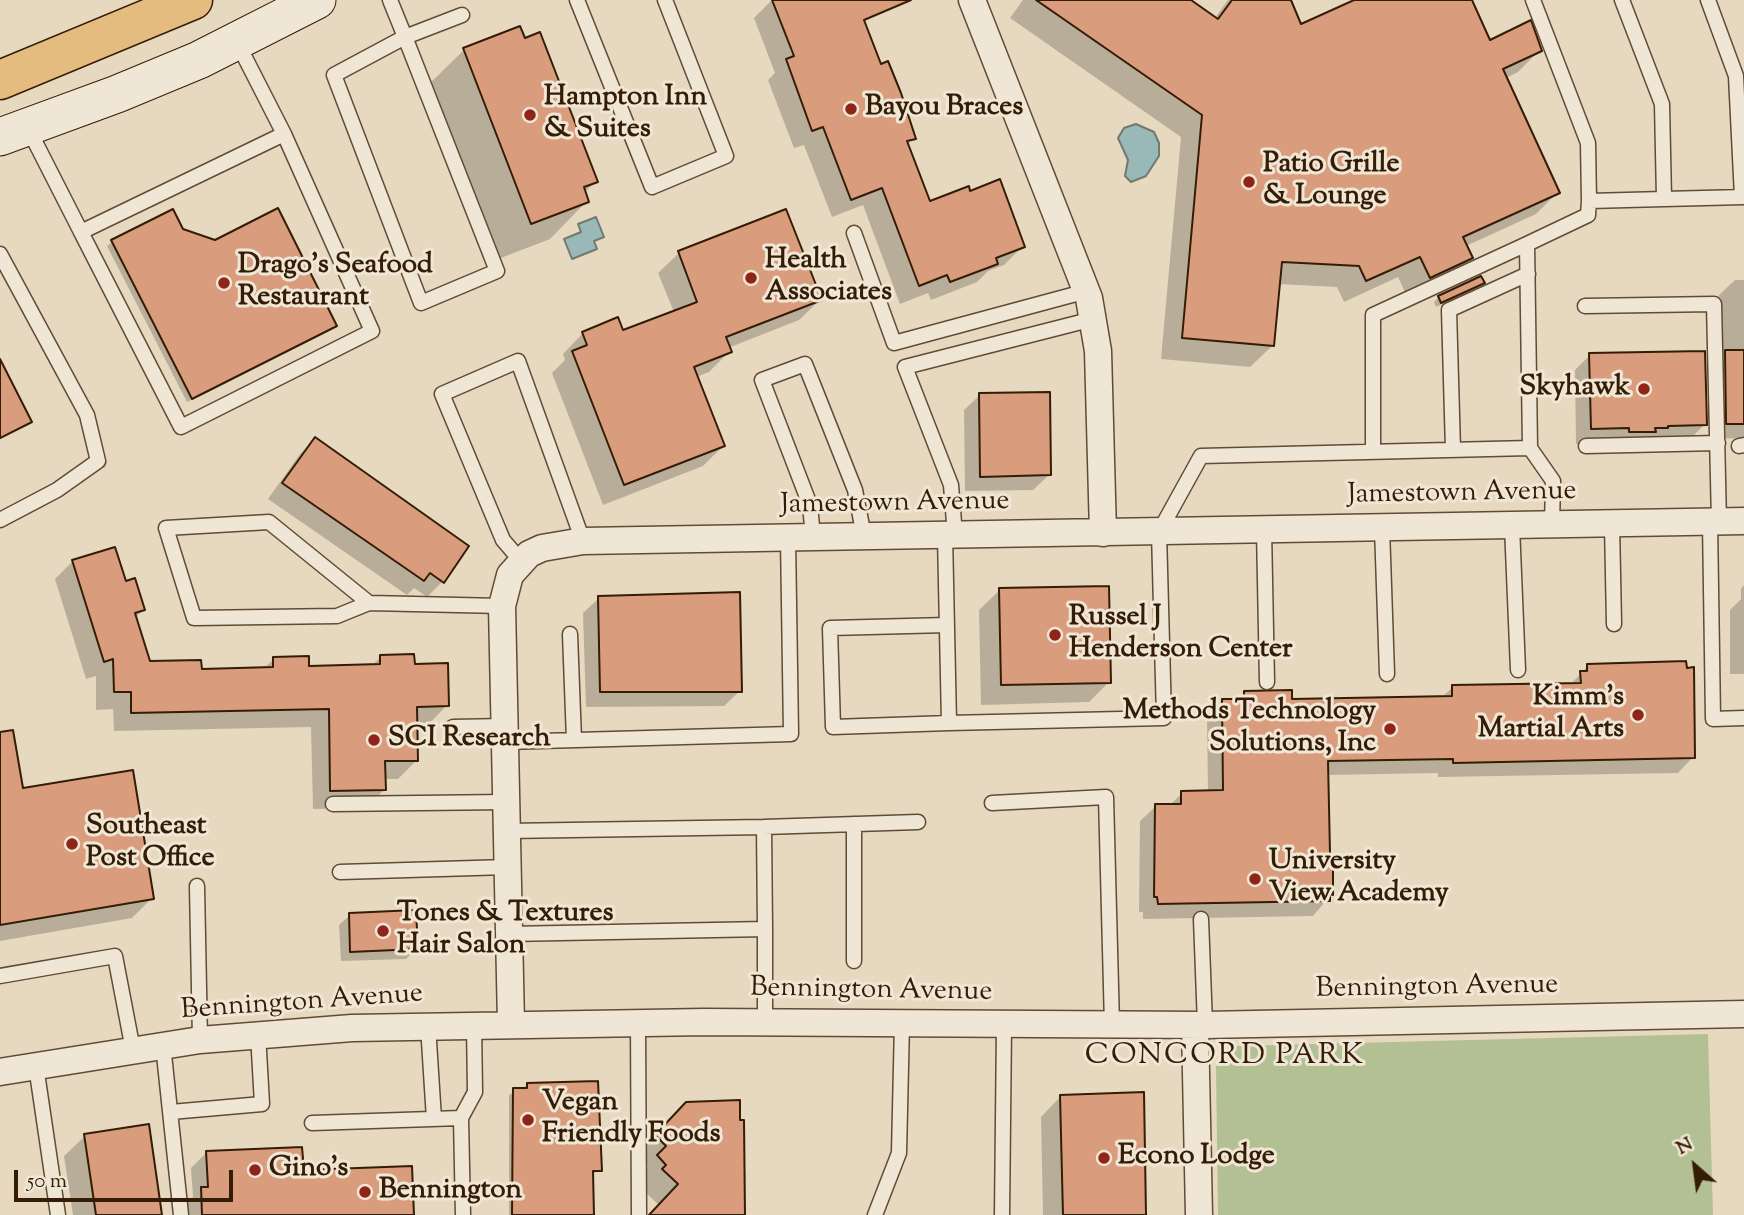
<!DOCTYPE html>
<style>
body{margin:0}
#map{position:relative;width:1744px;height:1215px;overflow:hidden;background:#e7d9bf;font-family:"Sorts Mill Goudy",serif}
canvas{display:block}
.north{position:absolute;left:1660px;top:1131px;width:70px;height:70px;-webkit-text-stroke:5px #efe6d5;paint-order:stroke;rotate:332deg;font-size:19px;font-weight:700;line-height:28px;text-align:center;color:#341c05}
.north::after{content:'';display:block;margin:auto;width:24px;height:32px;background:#341c05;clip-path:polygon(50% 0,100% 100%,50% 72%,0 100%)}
.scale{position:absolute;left:14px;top:1170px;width:219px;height:32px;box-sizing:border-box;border:4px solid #341c05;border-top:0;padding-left:9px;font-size:21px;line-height:24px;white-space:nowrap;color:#341c05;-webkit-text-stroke:5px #efe6d5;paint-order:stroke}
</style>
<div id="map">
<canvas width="1744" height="1215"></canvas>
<div class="north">N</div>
<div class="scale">50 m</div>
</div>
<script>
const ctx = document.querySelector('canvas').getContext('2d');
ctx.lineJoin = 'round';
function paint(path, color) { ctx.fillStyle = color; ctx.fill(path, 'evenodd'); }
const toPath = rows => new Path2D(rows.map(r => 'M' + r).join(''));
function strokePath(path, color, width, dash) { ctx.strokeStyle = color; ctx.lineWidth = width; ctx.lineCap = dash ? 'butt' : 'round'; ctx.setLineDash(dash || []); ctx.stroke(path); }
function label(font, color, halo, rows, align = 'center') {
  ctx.font = font + ' "Sorts Mill Goudy",serif'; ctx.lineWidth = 6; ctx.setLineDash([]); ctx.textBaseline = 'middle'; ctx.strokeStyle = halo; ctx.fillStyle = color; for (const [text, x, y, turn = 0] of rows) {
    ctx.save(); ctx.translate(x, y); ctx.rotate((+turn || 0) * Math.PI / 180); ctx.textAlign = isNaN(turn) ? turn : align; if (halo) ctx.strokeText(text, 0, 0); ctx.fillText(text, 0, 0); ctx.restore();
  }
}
const green = toPath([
 [1708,1034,1713,1215,1218,1215,1216,1067,1219,1059,1236,1046]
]);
const water = toPath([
 [1136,124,1154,132,1159,143,1159,156,1146,176,1131,182,1125,176,1128,160,1118,138,1124,128,1136,124],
 [596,217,604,237,594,241,597,249,572,259,564,239,581,232,578,224,596,217]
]);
const shadow = toPath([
 [772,0,855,0,880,66,914,138,907,145,929,203,969,193,1023,246,1004,265,988,271,977,282,931,300,928,293,900,304,863,205,832,217,804,145,794,148,768,80,775,73,754,18],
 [1023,0,1188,0,1215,18,1228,0,1289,0,1300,26,1359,0,1470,0,1489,42,1540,50,1518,72,1506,78,1558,192,1536,214,1466,246,1471,258,1449,280,1408,299,1398,277,1344,302,1337,287,1278,284,1272,346,1250,367,1161,359,1181,137,1010,18],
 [464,50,596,181,584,193,587,201,550,239,493,261,426,87],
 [181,230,335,325,187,402,107,246,112,242],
 [679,253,820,300,799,320,728,348,730,351,709,372,696,377,723,446,703,466,603,505,552,373,565,360,563,354,583,333,622,332,674,312,658,273],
 [1735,280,1744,280,1744,438,1712,439,1721,357,1719,295],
 [1483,282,1478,287,1436,307,1434,302,1439,297],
 [1590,355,1705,424,1690,439,1576,444,1575,370],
 [0,362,30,422,0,439],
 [980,395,1049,475,1033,490,965,491,964,410],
 [315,439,442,582,427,597,414,588,407,595,268,499,300,454],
 [73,561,125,583,143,610,135,618,149,663,200,671,263,669,274,659,307,668,371,666,381,657,413,666,447,705,429,724,416,724,417,760,398,779,384,779,384,790,366,808,313,809,311,727,114,731,113,709,96,710,96,676,86,679,55,579],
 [1744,585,1744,674,1730,674,1730,610,1741,599,1741,589],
 [1000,590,1109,682,1089,702,981,705,979,610],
 [599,598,740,691,724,706,586,707,583,613],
 [1588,666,1693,757,1678,773,1438,777,1438,773,1327,775,1332,894,1313,916,1143,919,1143,912,1139,912,1140,821,1156,806,1169,806,1182,793,1208,792,1207,717,1222,701,1236,701,1245,693,1290,701,1441,698,1453,687,1570,685],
 [0,771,21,790,152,898,132,918,0,941],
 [350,915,416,949,406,959,341,961,339,925],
 [528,1085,600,1170,591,1175,591,1215,509,1215,509,1095],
 [1061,1096,1145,1215,1043,1215,1041,1117],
 [666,1124,743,1215,650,1215,659,1205,643,1190,647,1186,638,1176,648,1167,636,1156],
 [85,1136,160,1215,73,1215,64,1156],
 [206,1153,302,1171,412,1215,187,1215,186,1204,193,1197,191,1168]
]);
const building = toPath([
 [772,0,911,0,864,20,881,64,888,61,901,93,916,139,907,141,930,201,969,186,970,191,1000,179,1025,247,996,258,998,264,950,282,947,275,919,286,882,188,851,200,823,127,812,131,786,59,794,56,772,0],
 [1036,0,1191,0,1218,19,1232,0,1291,0,1301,24,1354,0,1472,0,1490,40,1531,20,1542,51,1503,69,1560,193,1463,237,1473,258,1430,278,1420,257,1366,281,1359,266,1282,262,1274,346,1182,338,1202,115,1036,0],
 [520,26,525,38,540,32,598,182,584,187,589,202,531,224,463,48,520,26],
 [278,208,337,326,192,399,111,240,173,209,183,229,215,240,278,208],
 [786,209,822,300,726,337,732,352,694,367,725,446,624,485,572,351,587,345,582,332,618,317,623,330,697,302,678,251,786,209],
 [1481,276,1485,283,1441,303,1438,296,1481,276],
 [1725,350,1744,350,1744,424,1726,424,1725,350],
 [1705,351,1707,425,1668,426,1668,428,1655,428,1656,432,1629,432,1629,428,1591,429,1589,353,1705,351],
 [0,359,32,422,0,438,0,359],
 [1050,392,1051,475,980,477,979,393,1050,392],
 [315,437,469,546,444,583,430,573,424,581,282,483,315,437],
 [115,547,126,581,135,578,145,610,135,613,150,661,201,660,202,669,273,667,273,657,309,656,309,666,380,664,380,655,414,654,415,664,448,663,449,706,417,707,418,761,385,761,386,790,330,791,329,709,131,713,131,692,114,692,113,659,104,662,72,560,115,547],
 [1109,586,1111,683,1001,685,999,588,1109,586],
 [740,592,742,692,600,692,598,596,740,592],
 [1686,661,1687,668,1694,667,1695,758,1453,763,1453,759,1328,761,1330,853,1333,859,1333,895,1330,894,1330,901,1158,904,1157,897,1154,897,1155,804,1181,804,1181,791,1223,790,1222,699,1244,699,1244,691,1292,690,1292,699,1452,696,1452,685,1581,683,1580,671,1587,671,1587,664,1686,661],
 [13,730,23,788,133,770,154,899,0,925,0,732,13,730],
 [416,910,418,949,350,952,349,913,416,910],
 [598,1081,602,1171,593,1171,594,1215,512,1215,513,1088,527,1088,527,1083,598,1081],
 [1144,1092,1146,1215,1063,1215,1060,1095,1144,1092],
 [740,1100,740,1120,744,1120,745,1215,649,1215,678,1184,662,1169,666,1165,657,1155,666,1146,655,1135,686,1102,740,1100],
 [149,1124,162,1215,96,1215,84,1134,149,1124],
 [302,1147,304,1170,412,1166,414,1215,202,1215,201,1187,208,1187,206,1151,302,1147]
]);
const lane = toPath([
 [390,0,405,37,497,271,421,303,334,75,405,37,462,15],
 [577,0,652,187,726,156,665,0],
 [1533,0,1588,143,1589,201],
 [1622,0,1662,104,1664,199,1744,197],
 [1708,0,1736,76,1742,197],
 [28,128,81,232,284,134,237,42],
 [81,232,181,427,372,331,284,134],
 [854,233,894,343,1087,291],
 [0,254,87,415,98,461,57,490,0,520],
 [1585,306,1714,304,1719,522],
 [1586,446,1718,443],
 [1739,446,1744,445],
 [1530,448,1553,481,1552,525],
 [1453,450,1449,310,1528,274],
 [1373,452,1373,315,1527,244],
 [1710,522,1713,719,1744,718],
 [1612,524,1614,624],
 [1512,526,1518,670],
 [1382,528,1387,674],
 [1264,530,1267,682],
 [955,535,951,485,905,367,1093,319],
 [945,536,949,723,1164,718,1159,532,1201,456,1530,448,1527,244,1588,215,1589,201,1664,199],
 [813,537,810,505,762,380,805,364,855,490,864,536],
 [521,561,503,540,442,394,518,361,583,541],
 [369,603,269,522,166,528,194,618,337,616,369,603,502,606],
 [947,625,830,628,833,727,949,723],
 [570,634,574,740],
 [453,727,505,726],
 [505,742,791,734,788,538],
 [992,803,1106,797,1112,1025],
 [333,804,506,802],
 [854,824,854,961],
 [764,827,918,822],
 [507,831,764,827,765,929,509,934],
 [340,872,508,867],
 [197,886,200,1040],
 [1201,919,1205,1025],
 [765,929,765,1022],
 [0,976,115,956,133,1050],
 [638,1023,639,1215],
 [428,1026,434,1119],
 [163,1045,181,1215],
 [36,1066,58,1215],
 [171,1112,262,1104,258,1034],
 [461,1118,475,1092,474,1025],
 [312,1123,461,1118,463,1215],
 [875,1215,899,1153,902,1023],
 [1002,1215,1004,1025]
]);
const street = toPath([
 [972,0,1089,298,1098,351,1103,533],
 [511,1024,502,606,510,575,529,554,542,548,583,541,1744,521],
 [1195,1025,1199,1215],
 [0,1072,200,1040,352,1028,704,1022,1205,1025,1744,1014]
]);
const secondary = toPath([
 [0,137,117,94,199,60,317,0]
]);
const highway = toPath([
 [0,80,193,0]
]);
const markers = [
 [851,109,7,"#8f2418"],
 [530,115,7,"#8f2418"],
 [1249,182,7,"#8f2418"],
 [751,278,7,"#8f2418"],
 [224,283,7,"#8f2418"],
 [1644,389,7,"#8f2418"],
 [1055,635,7,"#8f2418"],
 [1638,715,7,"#8f2418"],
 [1390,729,7,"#8f2418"],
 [374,740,7,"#8f2418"],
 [72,844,7,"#8f2418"],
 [1255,879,7,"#8f2418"],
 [383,931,7,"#8f2418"],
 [528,1120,7,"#8f2418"],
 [1104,1158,7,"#8f2418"],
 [255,1170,7,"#8f2418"],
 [365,1192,7,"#8f2418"]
];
const poiNames = [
 ["Hampton Inn",544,99],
 ["& Suites",544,131],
 ["Bayou Braces",865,109],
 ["Patio Grille",1263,166],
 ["& Lounge",1263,198],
 ["Health",765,262],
 ["Associates",765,294],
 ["Drago's Seafood",238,267],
 ["Restaurant",238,299],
 ["Skyhawk",1630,389,"right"],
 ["Russel J",1069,619],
 ["Henderson Center",1069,651],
 ["Kimm's",1624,699,"right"],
 ["Martial Arts",1624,731,"right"],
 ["Methods Technology",1376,713,"right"],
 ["Solutions, Inc",1376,745,"right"],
 ["SCI Research",388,740],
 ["Southeast",86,828],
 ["Post Office",86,860],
 ["University",1269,863],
 ["View Academy",1269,895],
 ["Tones & Textures",397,915],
 ["Hair Salon",397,947],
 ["Vegan",542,1104],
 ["Friendly Foods",542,1136],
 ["Econo Lodge",1118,1158],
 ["Gino's",269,1170],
 ["Bennington",379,1192]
];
const streetNames = [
 ["Jamestown Avenue",1462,495,-1],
 ["Jamestown Avenue",895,505,-1],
 ["Bennington Avenue",1437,989,-1],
 ["Bennington Avenue",871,992,1],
 ["Bennington Avenue",302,1004,-4]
];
const neighbourhoodNames = [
 ["CONCORD PARK",1225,1058]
];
paint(green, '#b2c094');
paint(water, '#98b9b8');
strokePath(water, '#707a70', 2);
paint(shadow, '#0003');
paint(building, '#d99d7d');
strokePath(building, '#341c05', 2);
strokePath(lane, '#614b34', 17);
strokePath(street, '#614b34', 29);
strokePath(secondary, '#341c05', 39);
strokePath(highway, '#341c05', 41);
strokePath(lane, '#efe6d5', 14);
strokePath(street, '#efe6d5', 26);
strokePath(secondary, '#efe6d5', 37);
strokePath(highway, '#e4bc80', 38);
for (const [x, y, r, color] of markers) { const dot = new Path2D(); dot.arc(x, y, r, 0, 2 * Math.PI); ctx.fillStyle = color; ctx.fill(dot); strokePath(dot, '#efe6d5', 2.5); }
label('bold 28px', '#341c05', '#efe6d5', poiNames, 'left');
label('28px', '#341c05', '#efe6d5', streetNames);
ctx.letterSpacing = '2px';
label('30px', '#341c05', '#efe6d5', neighbourhoodNames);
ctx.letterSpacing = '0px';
</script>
